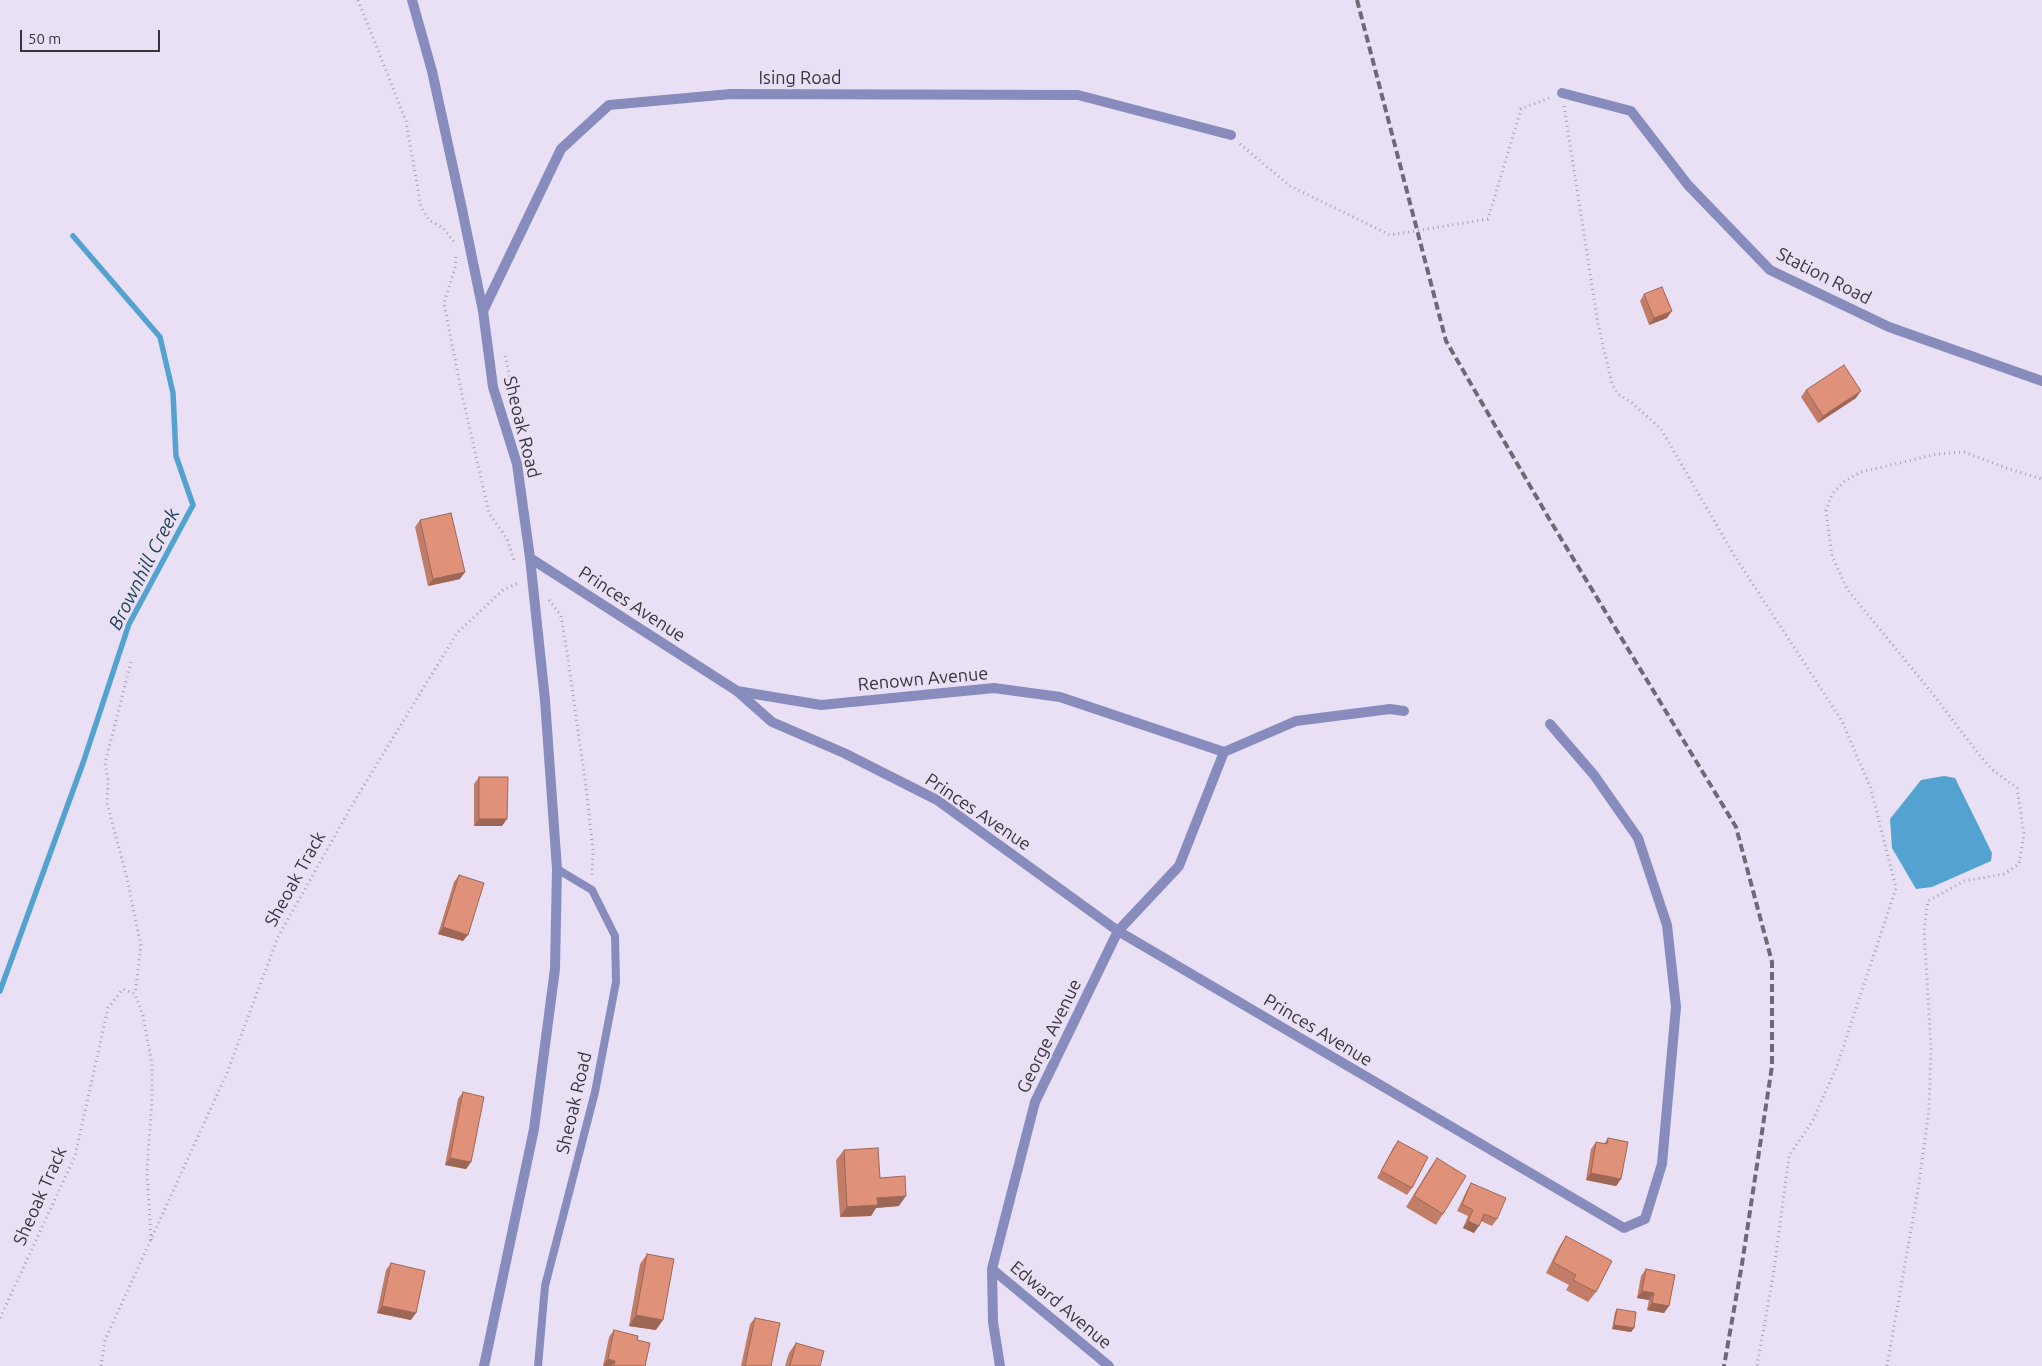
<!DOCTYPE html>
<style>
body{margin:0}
#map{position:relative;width:2042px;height:1366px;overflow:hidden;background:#eae0f5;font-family:Ubuntu,sans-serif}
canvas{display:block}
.scale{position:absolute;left:20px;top:30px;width:140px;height:22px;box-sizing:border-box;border:2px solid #38343c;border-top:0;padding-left:6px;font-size:15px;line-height:18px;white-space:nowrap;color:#38343c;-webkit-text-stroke:4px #eae0f5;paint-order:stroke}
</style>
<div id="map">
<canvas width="2042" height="1366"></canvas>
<div class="scale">50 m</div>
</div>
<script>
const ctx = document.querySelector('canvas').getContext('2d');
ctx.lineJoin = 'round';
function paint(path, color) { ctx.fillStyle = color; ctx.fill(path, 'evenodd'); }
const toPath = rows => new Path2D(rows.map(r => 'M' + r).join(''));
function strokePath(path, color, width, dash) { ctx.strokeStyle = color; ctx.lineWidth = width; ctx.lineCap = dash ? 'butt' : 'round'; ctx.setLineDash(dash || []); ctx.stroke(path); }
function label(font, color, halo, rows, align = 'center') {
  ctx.font = font + ' Ubuntu,sans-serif'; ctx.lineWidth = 4.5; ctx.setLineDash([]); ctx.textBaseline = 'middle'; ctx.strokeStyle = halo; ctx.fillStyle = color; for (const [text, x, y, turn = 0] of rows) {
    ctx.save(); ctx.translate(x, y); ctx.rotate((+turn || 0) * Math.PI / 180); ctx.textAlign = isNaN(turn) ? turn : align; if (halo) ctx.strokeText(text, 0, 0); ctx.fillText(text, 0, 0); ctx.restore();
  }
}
const water = toPath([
 [1944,776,1955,778,1992,853,1991,861,1932,887,1916,889,1892,848,1890,819,1921,780]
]);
const stream = toPath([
 [0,991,83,763,129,624,193,505,176,456,173,393,160,337,73,236]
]);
const path = toPath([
 [358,0,406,121,421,207,429,220,443,228,454,242],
 [1564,106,1598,324,1612,384,1618,394,1632,403,1661,429,1734,555,1842,721,1871,789,1896,888,1837,1066,1813,1120,1789,1156,1773,1277,1757,1366],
 [1240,144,1290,186,1390,235,1488,219,1521,109,1549,98],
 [456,257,455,268,444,303,462,395,489,513,507,539,514,560],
 [505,356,521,423],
 [549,600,561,616,568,659,586,787,593,850,592,875],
 [131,662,105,763,108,780,107,803,127,878,141,946,135,994],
 [0,1318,75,1156,108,1008,123,989,135,994,143,1016,152,1064,152,1099,147,1171,151,1240],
 [101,1366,105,1340,227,1073,278,937,355,800,457,633,503,590,520,582],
 [1887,1366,1918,1190,1929,1110,1931,1048,1924,928,1928,901,1964,881,2004,874,2019,864,2024,834,2017,788,1993,770,1980,756,1936,698,1847,589,1832,556,1826,511,1832,494,1845,481,1861,472,1937,454,1964,452,2009,469,2042,479]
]);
const service = toPath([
 [538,1366,545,1286,595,1092,616,982,615,936,592,890,557,869]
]);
const minor = toPath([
 [412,0,432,71,462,209,483,311,493,387,517,464,530,558,545,700,557,869,555,969,534,1129,484,1366],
 [1562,93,1631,111,1688,185,1770,270,1889,327,2042,381],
 [483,311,561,149,609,105,731,94,1078,95,1231,135],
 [530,558,737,691,772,722,844,753,937,800,1118,931,1624,1228,1645,1219,1662,1164,1676,1007,1667,925,1638,838,1594,775,1550,724],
 [737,691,821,705,994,688,1060,697,1224,752],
 [1224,752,1296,721,1390,709,1404,711],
 [992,1269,1109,1366],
 [1000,1366,993,1322,992,1269,1035,1102,1118,931,1179,866,1224,752]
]);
const rail = toPath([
 [1357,0,1446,341,1551,522,1736,827,1772,962,1772,1066,1742,1264,1724,1366]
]);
const wall = toPath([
 [1644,294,1667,318,1649,325,1640,301],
 [1806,390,1856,398,1818,423,1801,397],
 [420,520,460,579,428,586,415,527],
 [479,777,502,826,474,826,474,784],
 [459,875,463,941,438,934,454,882],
 [463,1092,471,1162,466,1169,445,1165,458,1099],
 [1608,1138,1621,1179,1616,1186,1586,1180,1591,1149,1596,1142,1604,1144],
 [1398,1141,1412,1188,1407,1195,1377,1178,1393,1148],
 [844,1150,880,1178,899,1206,876,1208,871,1216,840,1217,836,1160],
 [1437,1158,1443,1214,1436,1225,1406,1207,1430,1168],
 [1471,1183,1497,1219,1492,1226,1481,1221,1474,1233,1463,1228,1468,1216,1457,1211,1467,1190],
 [1566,1236,1596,1292,1588,1302,1566,1290,1569,1285,1546,1273,1559,1247],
 [647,1254,656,1330,629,1326,640,1264],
 [391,1263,411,1320,377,1313,386,1270],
 [1646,1269,1669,1306,1664,1313,1647,1310,1649,1300,1637,1298,1641,1276],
 [1617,1309,1634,1328,1631,1332,1612,1329,1615,1312],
 [755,1318,771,1366,741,1366,750,1324],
 [614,1330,637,1340,645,1366,603,1366,609,1337],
 [796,1343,820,1366,785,1366,789,1353]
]);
const shadedWall = toPath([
 [1672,311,1667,318,1649,325,1654,318],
 [1861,391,1856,398,1818,423,1823,416],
 [465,572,460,579,428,586,433,579],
 [479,819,507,819,502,826,474,826],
 [443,927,468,935,463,941,438,934],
 [450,1158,471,1162,466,1169,445,1165],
 [1591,1173,1621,1179,1616,1186,1586,1180],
 [906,1196,899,1206,876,1208,871,1216,840,1217,847,1207,877,1198],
 [1468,1221,1479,1226,1474,1233,1463,1228],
 [1642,1291,1654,1293,1649,1300,1637,1298],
 [1652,1303,1669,1306,1664,1313,1647,1310],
 [382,1306,416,1313,411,1320,377,1313],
 [636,1315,663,1320,656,1330,629,1326],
 [1614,1325,1634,1328,1631,1332,1612,1329],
 [608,1359,615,1361,611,1366,603,1366]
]);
const building = toPath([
 [1662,287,1672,311,1654,318,1644,294,1662,287],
 [1844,365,1861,391,1823,416,1806,390,1844,365],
 [451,513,465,572,433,579,420,520,451,513],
 [479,777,508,777,507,819,479,819,479,777],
 [459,875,484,883,468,935,443,927,459,875],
 [463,1092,484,1097,471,1162,450,1158,463,1092],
 [1608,1138,1628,1142,1621,1179,1591,1173,1596,1142,1607,1144,1608,1138],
 [1398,1141,1428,1157,1412,1188,1381,1171,1398,1141],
 [878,1148,880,1178,905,1176,906,1196,877,1198,878,1205,847,1207,844,1150,878,1148],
 [1437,1158,1466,1176,1443,1214,1414,1196,1437,1158],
 [1471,1183,1506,1198,1497,1219,1484,1214,1479,1226,1468,1221,1473,1210,1462,1204,1471,1183],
 [1566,1236,1612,1261,1596,1292,1573,1280,1576,1275,1553,1262,1566,1236],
 [647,1254,674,1259,663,1320,636,1315,647,1254],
 [391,1263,425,1271,416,1313,382,1306,391,1263],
 [1646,1269,1675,1275,1669,1306,1652,1303,1654,1293,1642,1291,1646,1269],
 [1617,1309,1636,1312,1634,1328,1614,1325,1617,1309],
 [755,1318,780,1323,771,1366,745,1366,755,1318],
 [614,1330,638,1336,637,1340,650,1343,645,1366,614,1366,615,1361,608,1359,614,1330],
 [796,1343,824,1351,820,1366,790,1366,796,1343]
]);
const streetNames = [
 ["Ising Road",800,78],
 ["Station Road",1824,276,27],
 ["Sheoak Road",522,427,76],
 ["Princes Avenue",632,604,33],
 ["Renown Avenue",923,679,-5],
 ["Princes Avenue",978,812,34],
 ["Sheoak Track",295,879,-61],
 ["Princes Avenue",1318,1030,31],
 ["George Avenue",1049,1036,-64],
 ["Sheoak Road",574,1103,-77],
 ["Sheoak Track",40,1196,-66],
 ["Edward Avenue",1061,1305,40]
];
const waterNames = [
 ["Brownhill Creek",144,569,-63]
];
paint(water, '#53a2cf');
strokePath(stream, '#53a2cf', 5.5);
strokePath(path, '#a69eae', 3, [1, 4]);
strokePath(service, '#878cbd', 8);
strokePath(minor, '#878cbd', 10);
strokePath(rail, '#6f6975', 4, [8, 4]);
paint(wall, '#c17d68');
paint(shadedWall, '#9d6655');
paint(building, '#e09179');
strokePath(building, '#9d6655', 1);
label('18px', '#38343c', '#eae0f5', streetNames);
label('italic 19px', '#1e4155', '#eae0f5', waterNames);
</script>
